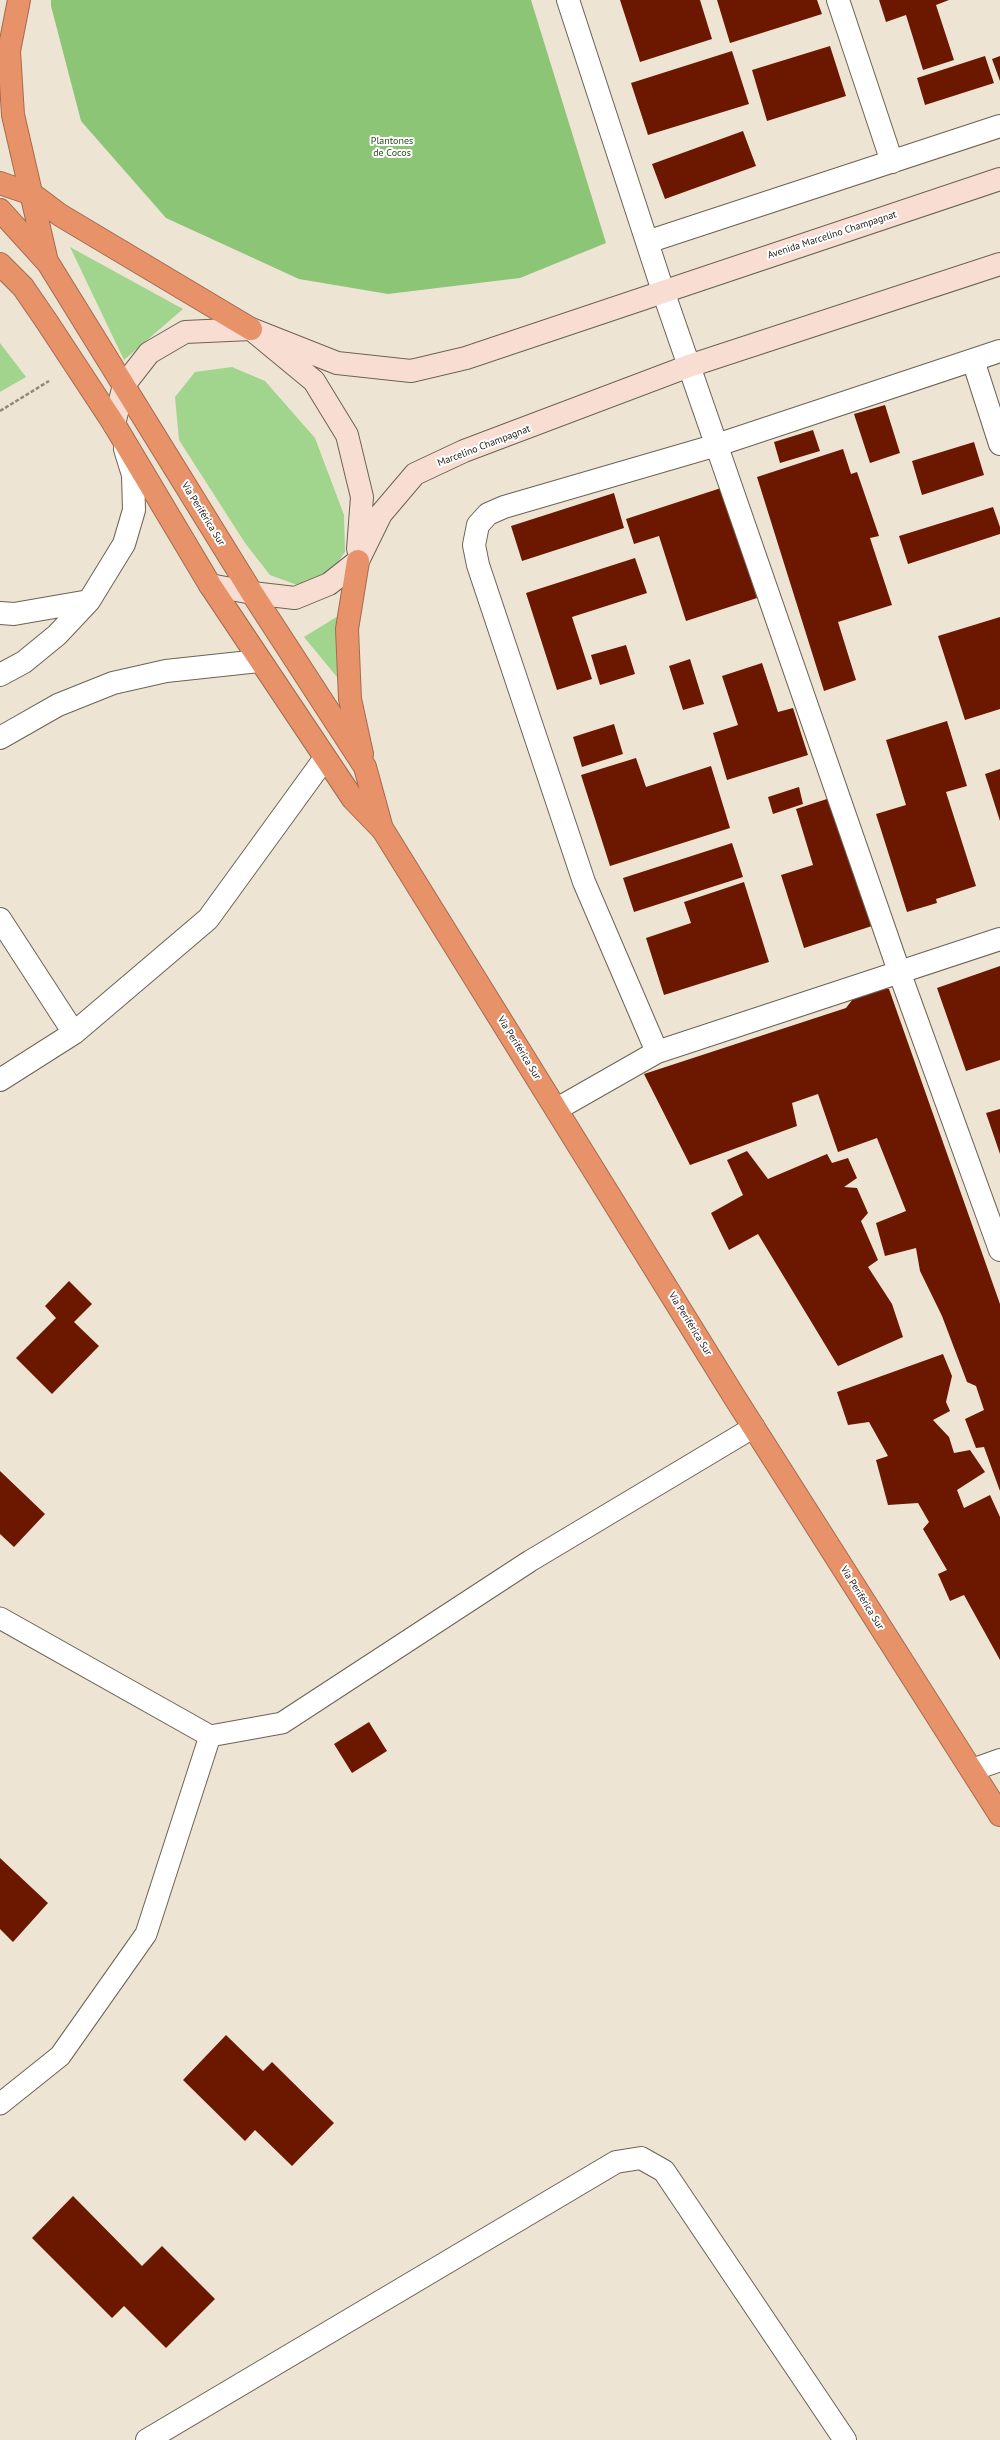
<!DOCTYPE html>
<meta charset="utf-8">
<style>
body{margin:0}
canvas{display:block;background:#eee4d4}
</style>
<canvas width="1000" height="2440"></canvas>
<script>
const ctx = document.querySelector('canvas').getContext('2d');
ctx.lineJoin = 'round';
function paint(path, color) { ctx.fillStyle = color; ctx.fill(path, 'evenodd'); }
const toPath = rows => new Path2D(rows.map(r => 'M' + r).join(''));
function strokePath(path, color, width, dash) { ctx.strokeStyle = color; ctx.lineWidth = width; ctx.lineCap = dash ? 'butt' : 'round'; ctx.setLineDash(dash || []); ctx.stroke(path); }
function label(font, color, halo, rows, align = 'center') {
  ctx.font = font + ' "PT Sans",sans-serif'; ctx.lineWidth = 4; ctx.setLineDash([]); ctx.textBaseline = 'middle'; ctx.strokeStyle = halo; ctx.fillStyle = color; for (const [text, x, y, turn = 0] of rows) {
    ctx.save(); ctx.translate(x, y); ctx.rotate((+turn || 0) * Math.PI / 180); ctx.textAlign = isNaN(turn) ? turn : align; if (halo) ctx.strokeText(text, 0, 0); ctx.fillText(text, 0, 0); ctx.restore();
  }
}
const green = toPath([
 [70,247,183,309,124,360],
 [0,343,26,377,0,392],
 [232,367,265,381,315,438,344,515,345,552,331,572,297,585,270,575,245,543,179,440,175,397,195,372],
 [338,616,337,677,304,637]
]);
const forest = toPath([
 [51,0,531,0,606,243,520,278,388,294,299,279,166,218,81,121,51,6]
]);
const building = toPath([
 [620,0,700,0,712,39,640,62],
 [717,0,817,0,822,14,730,43],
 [879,0,949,0,936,5,954,60,923,70,906,15,886,22],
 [830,46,846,96,767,121,752,70],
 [732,51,749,104,648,135,631,83],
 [985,56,994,83,925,105,917,78],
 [1000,56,1000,81,992,59],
 [743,131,756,166,665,199,652,164],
 [885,405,900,453,870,463,854,414],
 [813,430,820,451,780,463,774,442],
 [974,442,984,475,922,495,912,461],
 [843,449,851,474,857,472,879,536,870,538,892,605,838,622,856,680,824,691,757,477],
 [721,488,757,598,686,621,659,536,634,544,626,519],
 [614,493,624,528,522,561,511,526],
 [993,507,1000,527,1000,534,908,564,899,536],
 [635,558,647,593,572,617,592,679,557,690,526,593],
 [1000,617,1000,709,965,720,938,636],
 [626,645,635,674,600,685,591,655],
 [690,659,704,704,683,710,669,666],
 [762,663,778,712,793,708,808,755,727,780,713,733,738,725,722,676],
 [947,721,967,786,946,792,976,886,936,899,937,903,907,912,876,814,906,805,886,740],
 [614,724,623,754,582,767,573,737],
 [636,758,646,787,711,766,730,828,610,866,581,775],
 [1000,769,1000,821,985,774],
 [799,787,803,804,773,814,768,797],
 [830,798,872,926,804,948,781,875,813,865,796,809],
 [732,843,743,877,634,912,623,878],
 [744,882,769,962,664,995,646,938,691,923,684,902],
 [1000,966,1000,1060,966,1071,937,988],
 [876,988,889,989,1000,1304,1000,1491,984,1447,976,1448,965,1419,984,1410,976,1386,967,1382,942,1316,920,1271,916,1248,885,1256,876,1223,906,1211,877,1138,838,1152,818,1094,792,1103,797,1126,690,1165,644,1074,846,1008,856,995],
 [1000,1109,1000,1154,986,1113],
 [747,1151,768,1179,827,1154,832,1163,848,1158,857,1178,844,1187,857,1188,868,1213,861,1221,878,1260,868,1267,892,1304,903,1337,838,1366,758,1234,729,1250,711,1213,743,1195,727,1160],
 [69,1281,92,1304,74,1322,99,1346,52,1394,16,1358,56,1318,45,1306],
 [943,1354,952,1376,946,1402,950,1411,933,1420,949,1437,954,1453,970,1450,985,1472,957,1490,964,1508,990,1495,1000,1517,1000,1660,964,1595,950,1601,938,1574,947,1570,923,1529,929,1522,918,1503,888,1505,876,1460,888,1456,869,1422,848,1425,837,1392],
 [0,1471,45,1514,14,1547,0,1534],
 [369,1722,387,1751,352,1773,334,1744],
 [0,1858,48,1903,13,1942,0,1929],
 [226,2035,263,2071,272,2062,334,2123,292,2166,255,2130,245,2141,183,2080],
 [73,2196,142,2266,162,2246,215,2299,166,2348,124,2306,112,2318,32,2238]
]);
const path = toPath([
 [0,411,49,381]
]);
const lane = toPath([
 [0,1618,210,1736,282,1723,530,1561,754,1427],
 [0,2104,60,2056,146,1934,210,1736]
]);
const street = toPath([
 [568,0,663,291,900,974,1000,1250],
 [838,0,892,162],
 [647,242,1000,126],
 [973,360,1000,444],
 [0,613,14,614,89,601],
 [0,675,24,662,57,635,89,601,124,544,134,510,133,475,125,449],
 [0,738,58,705,113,683,166,671,259,661],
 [0,919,74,1033],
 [657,1052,584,882,478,565,474,545,478,525,488,514,504,507,717,445,1000,351],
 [0,1080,74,1033,208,919,325,758],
 [557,1109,657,1052,1000,939],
 [972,1770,1000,1760],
 [147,2440,616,2162,641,2158,664,2171,845,2440]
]);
const secondary = toPath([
 [251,329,337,363,411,371,466,358,1000,179],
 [114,424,124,385,149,353,185,332,251,329,314,381,347,435,362,497,358,549],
 [210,585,252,593,295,598,329,584,358,561,381,514,415,474,464,451,689,366,1000,264]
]);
const highway = toPath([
 [19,0,9,51,13,115,47,262],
 [0,183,32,194,60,215,251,329],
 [0,210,48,263,252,593,365,767,382,829],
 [0,264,23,287,47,322,114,424,210,585,353,799,383,830,735,1398,1000,1815],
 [358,561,347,629,350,699,362,754]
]);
const parkNames = [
 ["Plantones",392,141],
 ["de Cocos",392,153]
];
const streetNames = [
 ["Avenida Marcelino Champagnat",832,235,-18],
 ["Marcelino Champagnat",484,446,-21],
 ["Vía Periférica Sur",203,514,58],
 ["Vía Periférica Sur",519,1048,58],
 ["Vía Periférica Sur",690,1324,58],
 ["Vía Periférica Sur",862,1598,58]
];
paint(green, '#a1d48d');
paint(forest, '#8dc577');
paint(building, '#6c1801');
strokePath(lane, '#6b6355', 23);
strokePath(street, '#6b6355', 24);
strokePath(secondary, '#6b6355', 24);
strokePath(highway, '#a46b4e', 24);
strokePath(path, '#8f887d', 2.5, [4, 2]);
strokePath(lane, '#fff', 21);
strokePath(street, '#fff', 22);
strokePath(secondary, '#f8ded2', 22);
strokePath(highway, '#e89269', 22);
label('10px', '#254a15', '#fff', parkNames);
label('10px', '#25221c', '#fff', streetNames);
</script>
